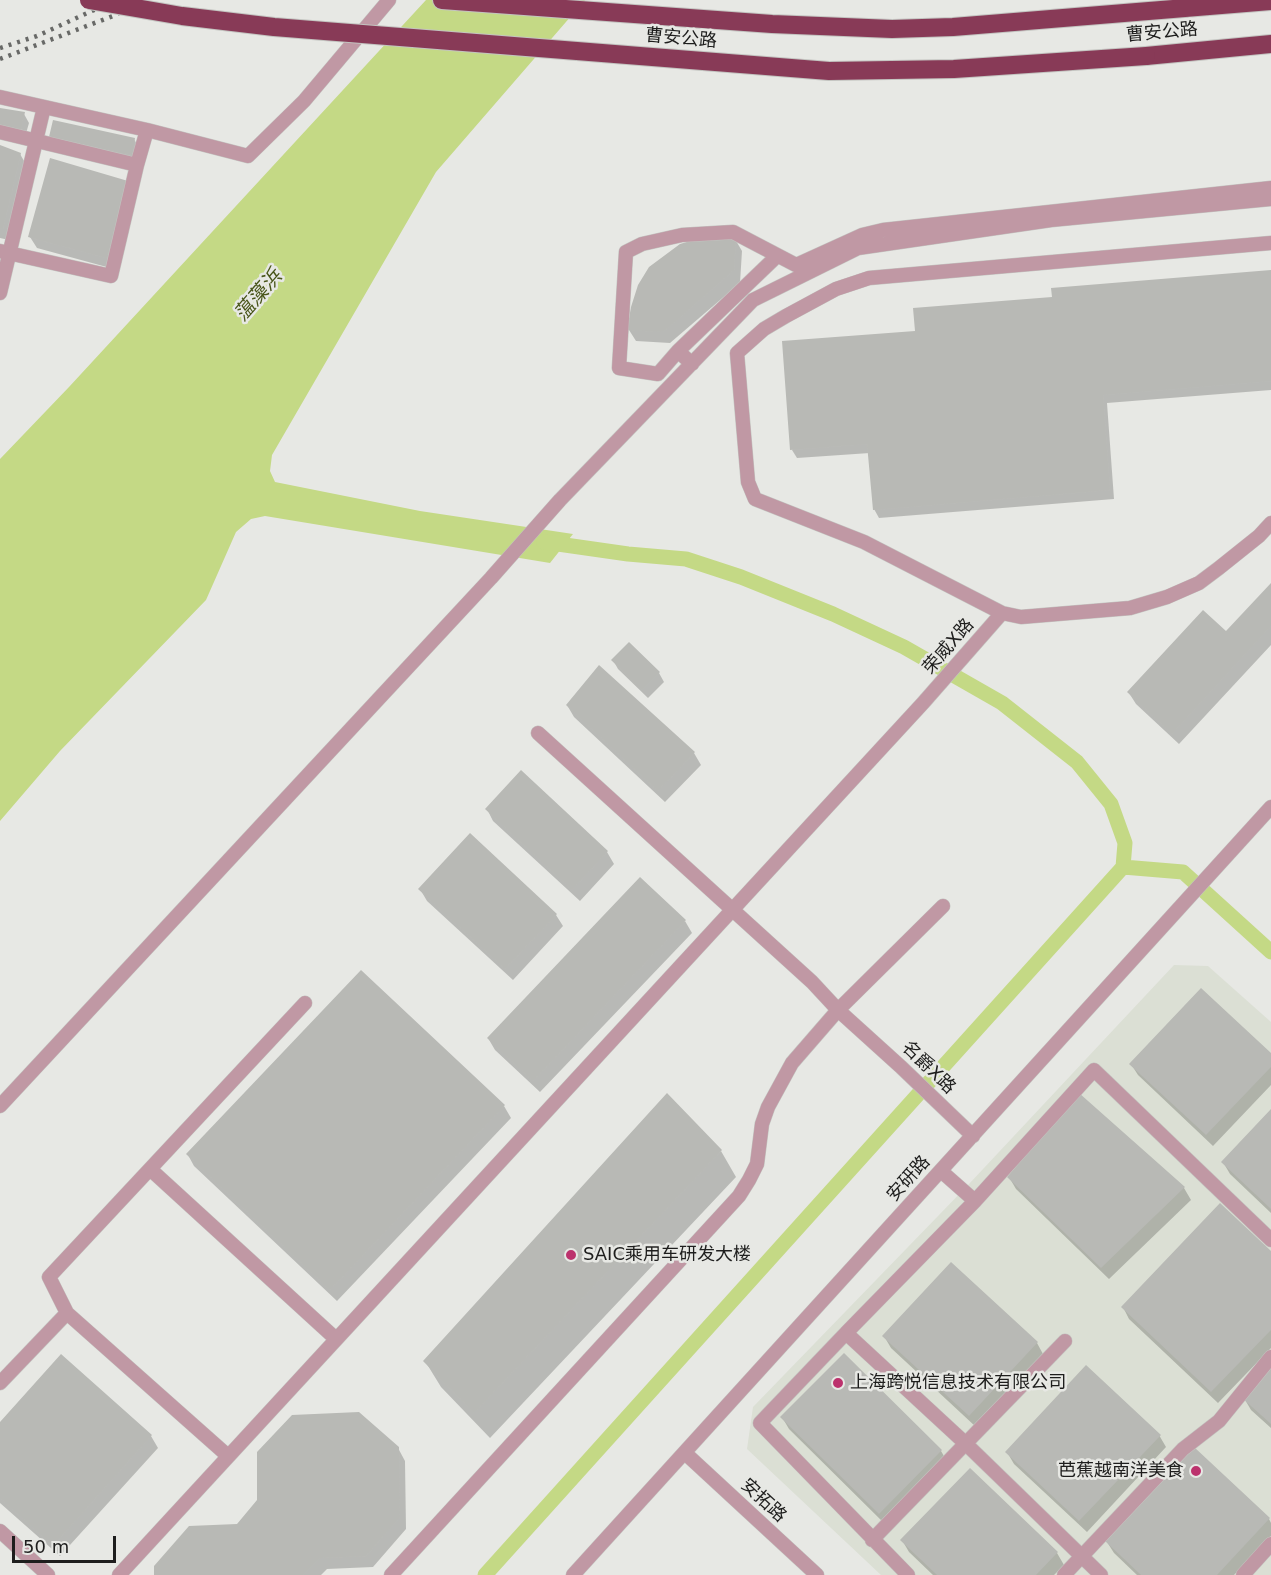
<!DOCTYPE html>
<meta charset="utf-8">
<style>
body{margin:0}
#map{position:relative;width:1271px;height:1575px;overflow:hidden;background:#e7e8e4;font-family:"DejaVu Sans",sans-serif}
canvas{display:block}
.scale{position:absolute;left:12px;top:1536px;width:104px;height:27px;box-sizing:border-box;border:3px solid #1e1e1d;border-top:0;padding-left:8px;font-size:18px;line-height:21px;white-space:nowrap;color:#1e1e1d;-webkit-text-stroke:4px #e7e8e4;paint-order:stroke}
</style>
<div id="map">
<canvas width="1271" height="1575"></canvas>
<div class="scale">50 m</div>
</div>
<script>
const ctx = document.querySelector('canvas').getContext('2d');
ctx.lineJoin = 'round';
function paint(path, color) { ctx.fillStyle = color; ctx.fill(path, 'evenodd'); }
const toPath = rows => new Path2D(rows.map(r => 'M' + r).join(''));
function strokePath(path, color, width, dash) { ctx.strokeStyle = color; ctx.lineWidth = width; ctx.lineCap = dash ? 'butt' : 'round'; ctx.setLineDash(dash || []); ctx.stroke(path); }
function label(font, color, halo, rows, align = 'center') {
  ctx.font = font + ' "DejaVu Sans","Noto Sans SC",sans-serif'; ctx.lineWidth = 5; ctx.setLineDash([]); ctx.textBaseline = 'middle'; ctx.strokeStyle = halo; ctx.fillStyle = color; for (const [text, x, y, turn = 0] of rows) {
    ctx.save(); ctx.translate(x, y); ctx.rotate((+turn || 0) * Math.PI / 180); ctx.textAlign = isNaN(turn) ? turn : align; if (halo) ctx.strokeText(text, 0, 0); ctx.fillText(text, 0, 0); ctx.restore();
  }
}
const built = toPath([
 [1174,965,1208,966,1271,1022,1271,1575,881,1575,747,1449,753,1407,969,1184]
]);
const water = toPath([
 [426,0,585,0,436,172,272,455,270,471,275,482,420,511,573,534,550,563,265,516,251,519,236,532,206,600,60,751,0,821,0,459,69,387]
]);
const shadow = toPath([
 [0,109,24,114,29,123,25,137,0,132],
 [50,137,134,139,139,148,136,163],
 [0,147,20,154,27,166,9,240,0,238],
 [127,182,114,269,37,248,30,237],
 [735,239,742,251,740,283,670,343,636,341,629,330],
 [1271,272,1271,390,1107,403,1114,499,879,518,874,509,870,453,797,458,792,450,917,332,1053,298],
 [1271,585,1271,645,1179,744,1136,704,1129,693,1226,633],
 [613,660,659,673,664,682,648,698,618,669],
 [567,705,694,753,701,765,665,802,574,717],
 [521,772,607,852,614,864,580,901,493,821,487,809],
 [420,889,556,915,563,926,513,980,427,901],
 [685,921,692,933,540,1092,495,1050,488,1038],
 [1271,1055,1271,1085,1213,1146,1138,1075,1131,1064],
 [1079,1095,1184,1188,1191,1200,1109,1279,1016,1189,1009,1177],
 [504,1106,511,1118,337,1301,194,1166,188,1155],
 [1271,1112,1271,1213,1230,1174,1223,1162],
 [721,1151,736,1177,490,1438,441,1387,425,1361],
 [1271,1253,1271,1348,1218,1403,1129,1319,1123,1307],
 [884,1336,1037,1343,1043,1354,976,1427,891,1348],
 [61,1356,151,1436,158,1448,60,1556,0,1503,0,1425],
 [1271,1369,1271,1428,1251,1410,1244,1398],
 [782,1417,941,1451,948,1463,886,1525,789,1429],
 [1159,1435,1166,1447,1087,1532,1014,1464,1007,1452],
 [398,1448,405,1461,406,1529,373,1567,327,1569,321,1575,155,1575,238,1525],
 [1194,1449,1269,1519,1271,1523,1271,1536,1234,1575,1137,1575,1114,1553,1107,1542],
 [970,1470,1057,1553,1064,1565,1054,1575,933,1575,909,1552,902,1540]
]);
const canal = toPath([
 [1123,867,1183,872,1271,952],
 [485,1575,1123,867,1125,843,1111,804,1077,762,1002,703,904,647,833,614,741,577,686,559,628,554,544,542]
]);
const building = toPath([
 [0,108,25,112,21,129,0,125],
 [53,120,135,138,132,155,49,137],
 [0,145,21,153,3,229,0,228],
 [50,158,128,181,107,258,28,237],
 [700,238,736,238,734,270,663,332,627,330,631,307,638,285,649,267,680,244],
 [1271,270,1271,381,1103,395,1110,490,873,510,867,444,790,450,782,341,915,331,913,308,1052,297,1051,288],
 [1271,583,1271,626,1172,734,1127,692,1203,610,1226,631],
 [629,642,660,672,642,690,611,660],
 [599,665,695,752,658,791,566,705],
 [521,770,608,851,572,890,485,809],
 [470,833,557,914,505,969,418,889],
 [640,877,686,920,533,1081,487,1038],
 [361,970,505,1105,330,1290,186,1154],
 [1201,988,1271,1053,1271,1067,1206,1135,1129,1064],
 [667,1093,722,1150,474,1413,423,1361],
 [1079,1093,1185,1187,1101,1268,1007,1177],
 [1271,1109,1271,1209,1221,1162],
 [1220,1203,1271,1251,1271,1330,1211,1392,1121,1307],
 [951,1262,1038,1342,969,1416,882,1336],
 [844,1353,942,1450,879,1514,780,1417],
 [61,1354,152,1435,53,1546,0,1498,0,1422],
 [1086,1365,1161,1435,1079,1521,1005,1452],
 [1271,1367,1271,1424,1242,1398],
 [359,1412,399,1447,400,1517,366,1556,320,1558,303,1575,154,1575,154,1566,189,1526,237,1524,257,1500,257,1452,292,1415],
 [1194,1447,1270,1518,1217,1575,1141,1575,1105,1541],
 [970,1468,1058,1552,1036,1575,937,1575,900,1540]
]);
const minor = toPath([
 [0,97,147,130,137,165],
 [147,130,248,156,304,101,389,0],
 [0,132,137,165,111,276,0,251],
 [1271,243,869,278,836,289,786,316,764,329,737,353,748,482,755,499,864,542,1002,613,1021,617,1130,608,1167,597,1199,583,1219,568,1259,536,1271,523],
 [0,293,44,107],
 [678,351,777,256],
 [692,364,678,351,658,374,619,368,626,252,642,244,682,235,733,232,796,265,862,235,883,230,1271,188],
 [538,733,812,982,838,1010,901,1067,973,1136],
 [0,1106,491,578,560,500,753,300,858,248,1051,220,1271,199],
 [150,1169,336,1339],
 [941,1171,975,1201,846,1333,965,1443,1101,1575],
 [975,1201,1094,1070,1271,1240],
 [67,1313,49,1277,305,1003],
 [846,1333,760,1423,908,1575],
 [0,1383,67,1313,228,1456],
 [685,1453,817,1575],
 [0,1531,48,1575],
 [872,1540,1065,1341],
 [119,1575,923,703,1002,613],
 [391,1575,739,1196,749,1180,757,1164,762,1124,768,1107,792,1063,838,1010,943,906],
 [573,1575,1271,807],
 [1064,1575,1183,1449,1219,1421,1271,1357],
 [1243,1575,1271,1544]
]);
const highway = toPath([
 [442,0,772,24,892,29,953,27,1271,1],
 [1146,56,1271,44]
]);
const rail = toPath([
 [0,48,37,36,116,0],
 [0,59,113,16,144,0]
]);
const highwayBridge = toPath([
 [89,0,182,16,274,27,829,71,954,69,1146,56]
]);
const markers = [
 [571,1255,6,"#bc326d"],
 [838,1383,6,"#bc326d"],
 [1196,1471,6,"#bc326d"]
];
const streetNames = [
 ["曹安公路",1162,33,-5],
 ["曹安公路",681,39,5],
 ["荣威X路",949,647,-49],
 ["名爵X路",928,1068,44],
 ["安研路",909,1179,-48],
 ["安拓路",763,1501,43]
];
const poiNames = [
 ["SAIC乘用车研发大楼",583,1255],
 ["上海跨悦信息技术有限公司",850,1383],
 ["芭蕉越南洋美食",1184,1471,"right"]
];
const waterNames = [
 ["蕰藻浜",259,296,-49]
];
paint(built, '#dbdfd4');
paint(water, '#c4d985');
paint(shadow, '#0003');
strokePath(canal, '#c4d985', 15);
paint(building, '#b8b9b5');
strokePath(minor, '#c3c4c0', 15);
strokePath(highway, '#c3c4c0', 20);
strokePath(minor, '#c098a4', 14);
strokePath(highway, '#883a57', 18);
strokePath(rail, '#686967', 4.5, [3, 6]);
strokePath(highwayBridge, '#c3c4c0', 20, []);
strokePath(highwayBridge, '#883a57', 18);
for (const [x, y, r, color] of markers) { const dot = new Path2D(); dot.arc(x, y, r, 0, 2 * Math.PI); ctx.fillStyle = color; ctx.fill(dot); strokePath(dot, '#e7e8e4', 2); }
label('18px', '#1e1e1d', '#e7e8e4', streetNames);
label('18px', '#1e1e1d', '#e7e8e4', poiNames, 'left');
label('italic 20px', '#485519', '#e7e8e4', waterNames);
</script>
